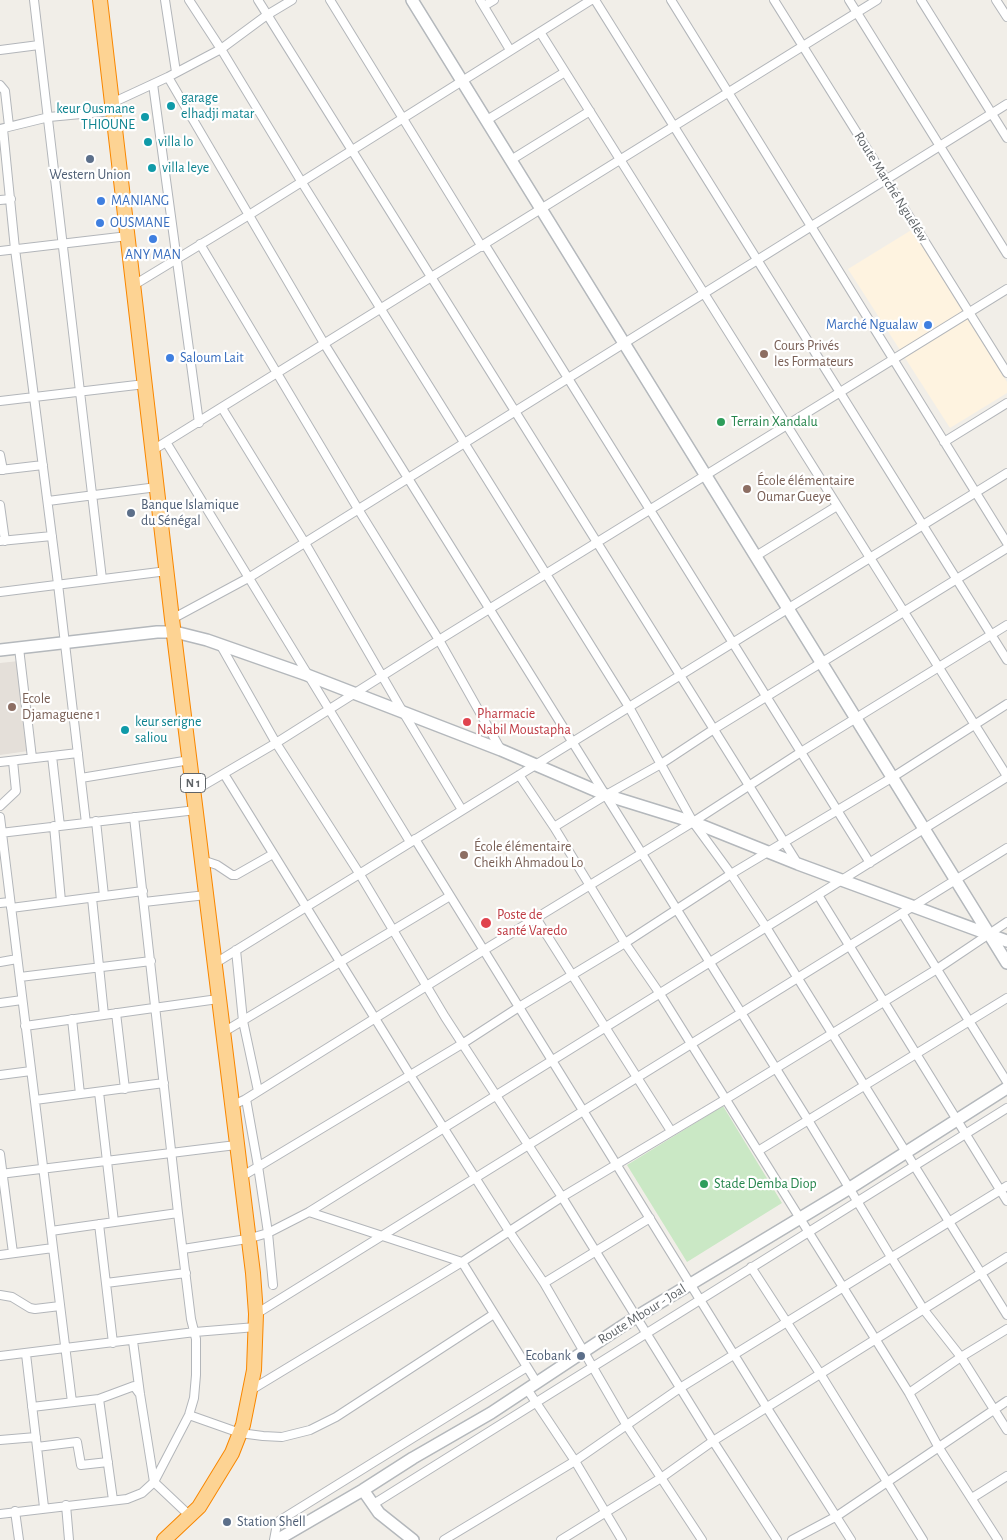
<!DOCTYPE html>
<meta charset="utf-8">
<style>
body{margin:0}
canvas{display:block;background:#f1eee8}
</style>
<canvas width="1007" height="1540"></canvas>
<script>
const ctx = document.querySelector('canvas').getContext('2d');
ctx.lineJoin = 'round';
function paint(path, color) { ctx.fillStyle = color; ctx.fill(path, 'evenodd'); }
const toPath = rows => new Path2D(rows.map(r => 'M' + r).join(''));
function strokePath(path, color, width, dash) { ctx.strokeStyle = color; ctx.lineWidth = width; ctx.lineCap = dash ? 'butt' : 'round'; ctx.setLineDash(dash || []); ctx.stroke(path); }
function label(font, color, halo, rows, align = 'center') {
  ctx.font = font + ' "Alegreya Sans",sans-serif'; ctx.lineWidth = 4.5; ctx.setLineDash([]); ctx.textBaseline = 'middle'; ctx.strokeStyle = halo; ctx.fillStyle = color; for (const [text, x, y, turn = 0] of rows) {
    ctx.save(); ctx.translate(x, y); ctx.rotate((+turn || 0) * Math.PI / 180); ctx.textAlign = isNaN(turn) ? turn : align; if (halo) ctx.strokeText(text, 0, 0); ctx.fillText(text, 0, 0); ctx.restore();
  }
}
const commercial = toPath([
 [913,229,1007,382,1007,393,950,428,848,269]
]);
const education = toPath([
 [19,661,28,751,0,755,0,663]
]);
const green = toPath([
 [723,1106,782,1203,687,1262,627,1165]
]);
const street = toPath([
 [34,0,102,579],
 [165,0,176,72],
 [189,0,221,49,301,181,629,707,693,822,731,874,766,927,1007,1315],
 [258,0,798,864],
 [330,0,482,247],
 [480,0,510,50],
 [595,0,1007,660],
 [671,0,1007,543],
 [774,0,1007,373],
 [849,0,1007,254],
 [921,0,1007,138],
 [996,0,1007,17],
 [484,6,494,0],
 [540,32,1007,776],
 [0,50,39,45],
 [168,77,325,345,808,1120,891,1257,924,1310,961,1357,1007,1430],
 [153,84,199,423],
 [0,85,5,91,9,126],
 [112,103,168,77,221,49,267,15,292,0],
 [487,120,565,72],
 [0,129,49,117,113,111],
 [3,129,15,249,58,584,86,823],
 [511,160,590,111],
 [0,200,11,199],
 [200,244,358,509,439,640,501,750],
 [485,245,870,863],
 [0,251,128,236],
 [134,285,249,215,591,0],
 [0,401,145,384],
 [222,408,305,543,403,712,462,810],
 [166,442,410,842],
 [944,442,1007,403],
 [153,450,877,0],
 [0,455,3,470],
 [0,470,43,465],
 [48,501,157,487],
 [0,505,5,541],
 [0,541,52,536],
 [756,556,837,506],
 [0,592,167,571],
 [172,619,250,577,1007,104],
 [220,644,276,743,359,873,445,1017,562,1197,713,1441,777,1540],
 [19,648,32,758],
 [52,756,60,826],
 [0,762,78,753],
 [224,774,410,1075,509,1231,544,1283,627,1426,702,1540],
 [519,775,554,827,625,943,660,994,909,1393,939,1448,998,1540],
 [81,778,190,760],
 [194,791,276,743,439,640,1007,289],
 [0,806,16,791,13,761],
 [0,817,72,1402],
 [96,821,104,896],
 [54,826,61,901],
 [554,827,606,795,661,764,714,729,1007,548],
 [0,833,196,810],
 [415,839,767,1408,851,1540],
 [202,860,217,865,232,875,236,875,273,854],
 [818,895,1007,1201],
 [92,898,104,1015],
 [144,902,206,895],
 [0,903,10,902],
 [11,908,143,891],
 [902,913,1007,1082],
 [536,918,671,1131],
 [236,950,243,1021,258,1091],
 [0,962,17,959],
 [214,964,1007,473],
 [20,977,151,961],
 [0,1003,22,1000],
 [116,1013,125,1089],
 [72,1019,80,1094],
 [25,1026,218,999],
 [222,1033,450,896],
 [0,1075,31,1071],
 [99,1092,114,1222],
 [246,1099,258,1166,268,1233,273,1285],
 [35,1100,164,1083],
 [231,1106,246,1099,484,950,693,822,801,752,1007,625],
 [758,1151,1007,998],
 [0,1154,13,1253],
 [0,1174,236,1145],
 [241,1177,462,1044,519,1007,625,943,731,874,893,777,1007,704],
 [309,1212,462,1262,537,1383],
 [99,1224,113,1343],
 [51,1231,178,1213],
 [183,1249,247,1239,268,1233,309,1212,1007,777],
 [0,1255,53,1248],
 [751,1267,821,1375,923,1540],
 [106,1283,186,1273],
 [544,1283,650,1218],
 [0,1295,12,1297,30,1308,35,1309,60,1306],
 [256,1314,1007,848],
 [133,1341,140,1394,154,1482,190,1516],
 [26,1354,44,1507],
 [0,1356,195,1332,256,1327],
 [527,1389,575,1461,622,1540],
 [251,1390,462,1262,562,1197,726,1099,937,969,1007,922],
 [909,1393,961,1357,1007,1329],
 [99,1399,113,1500],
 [32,1407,99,1399,134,1386,139,1393],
 [189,1415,240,1433,263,1436,282,1437,310,1430,336,1417,494,1314],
 [0,1440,36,1437],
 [37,1447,77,1442,81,1465,108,1462],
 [972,1498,1007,1476],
 [66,1505,69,1540],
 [372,1505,1007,1108],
 [15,1511,19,1540],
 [0,1514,127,1499,142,1493,154,1482,189,1415,194,1398,196,1375,196,1339,191,1319,178,1213,134,817],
 [274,1540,277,1524,279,1521,527,1367],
 [444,1540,575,1461,680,1388,1007,1186],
 [561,1540,661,1478,713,1441,1007,1257],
 [792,1540,837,1516,1007,1401]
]);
const secondary = toPath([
 [412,0,1007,963],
 [0,650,157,632,175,632,207,640,307,675,501,750,606,795,693,822,798,864,1007,941],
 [363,1490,379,1513,413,1540],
 [277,1540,363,1490,413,1458,491,1413,636,1317,850,1188,1007,1088]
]);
const highway = toPath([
 [100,0,172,619,253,1273,256,1314,254,1370,243,1425,232,1453,199,1507,164,1540]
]);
const markers = [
 [171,106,5,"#0f9aa8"],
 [145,117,5,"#0f9aa8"],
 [148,142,5,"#0f9aa8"],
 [90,159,5,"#5c6f8a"],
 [152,168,5,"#0f9aa8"],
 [101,201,5,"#3f7fe0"],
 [100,223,5,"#3f7fe0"],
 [153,239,5,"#3f7fe0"],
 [928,325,5,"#3f7fe0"],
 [764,354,5,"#8d6e63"],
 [170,358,5,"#3f7fe0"],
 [721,422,5,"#2e9e5b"],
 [747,489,5,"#8d6e63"],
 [131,513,5,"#5c6f8a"],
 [12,707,5,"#8d6e63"],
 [467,722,5,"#e0444e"],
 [125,730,5,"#0f9aa8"],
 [464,855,5,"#8d6e63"],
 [486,923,6,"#e0444e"],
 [704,1184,5,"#2e9e5b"],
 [581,1356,5,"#5c6f8a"],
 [227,1522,5,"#5c6f8a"]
];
const shields = [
 [193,783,25]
];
const shieldNames = [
 ["N 1",193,783]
];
const cultureNames = [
 ["garage",181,98],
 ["elhadji matar",181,114],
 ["keur Ousmane",135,109,"right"],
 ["THIOUNE",135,125,"right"],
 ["villa lo",158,142],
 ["villa leye",162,168],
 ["keur serigne",135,722],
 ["saliou",135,738]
];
const serviceNames = [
 ["Western Union",90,175,"center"],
 ["Banque Islamique",141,505],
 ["du Sénégal",141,521],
 ["Ecobank",571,1356,"right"],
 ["Station Shell",237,1522]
];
const streetNames = [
 ["Route Marché Nguéléw",891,187,58],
 ["Route Mbour - Joal",642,1314,-32]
];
const shopNames = [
 ["MANIANG",111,201],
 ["OUSMANE",110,223],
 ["ANY MAN",153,255,"center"],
 ["Marché Ngualaw",918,325,"right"],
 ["Saloum Lait",180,358]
];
const educationNames = [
 ["Cours Privés",774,346],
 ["les Formateurs",774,362],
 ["École élémentaire",757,481],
 ["Oumar Gueye",757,497],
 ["Ecole",22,699],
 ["Djamaguene 1",22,715],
 ["École élémentaire",474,847],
 ["Cheikh Ahmadou Lo",474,863]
];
const leisureNames = [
 ["Terrain Xandalu",731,422],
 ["Stade Demba Diop",714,1184]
];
const healthNames = [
 ["Pharmacie",477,714],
 ["Nabil Moustapha",477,730],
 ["Poste de",497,915],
 ["santé Varedo",497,931]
];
paint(commercial, '#fef3e0');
paint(education, '#e4dfd9');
paint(green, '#cae8c5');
strokePath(street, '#b3b6ba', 10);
strokePath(secondary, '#b4b8bc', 14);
strokePath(highway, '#f98700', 16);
strokePath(street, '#fff', 8);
strokePath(secondary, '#fff', 11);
strokePath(highway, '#fdd393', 14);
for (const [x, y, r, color] of markers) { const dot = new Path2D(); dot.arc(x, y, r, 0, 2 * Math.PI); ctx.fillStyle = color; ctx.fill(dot); strokePath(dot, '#fff', 2); }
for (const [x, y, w] of shields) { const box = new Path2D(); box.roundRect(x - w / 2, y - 9.5, w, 19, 4); ctx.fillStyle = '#fff'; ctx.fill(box); strokePath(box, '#5f6468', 1); }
label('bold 12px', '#5f6468', null, shieldNames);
label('14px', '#0d838f', '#fff', cultureNames, 'left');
label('14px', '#4e5e75', '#fff', serviceNames, 'left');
label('14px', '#5f6468', '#fff', streetNames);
label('14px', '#366cbe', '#fff', shopNames, 'left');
label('14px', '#785e54', '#fff', educationNames, 'left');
label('14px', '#27864d', '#fff', leisureNames, 'left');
label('14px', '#be3a42', '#fff', healthNames, 'left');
</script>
